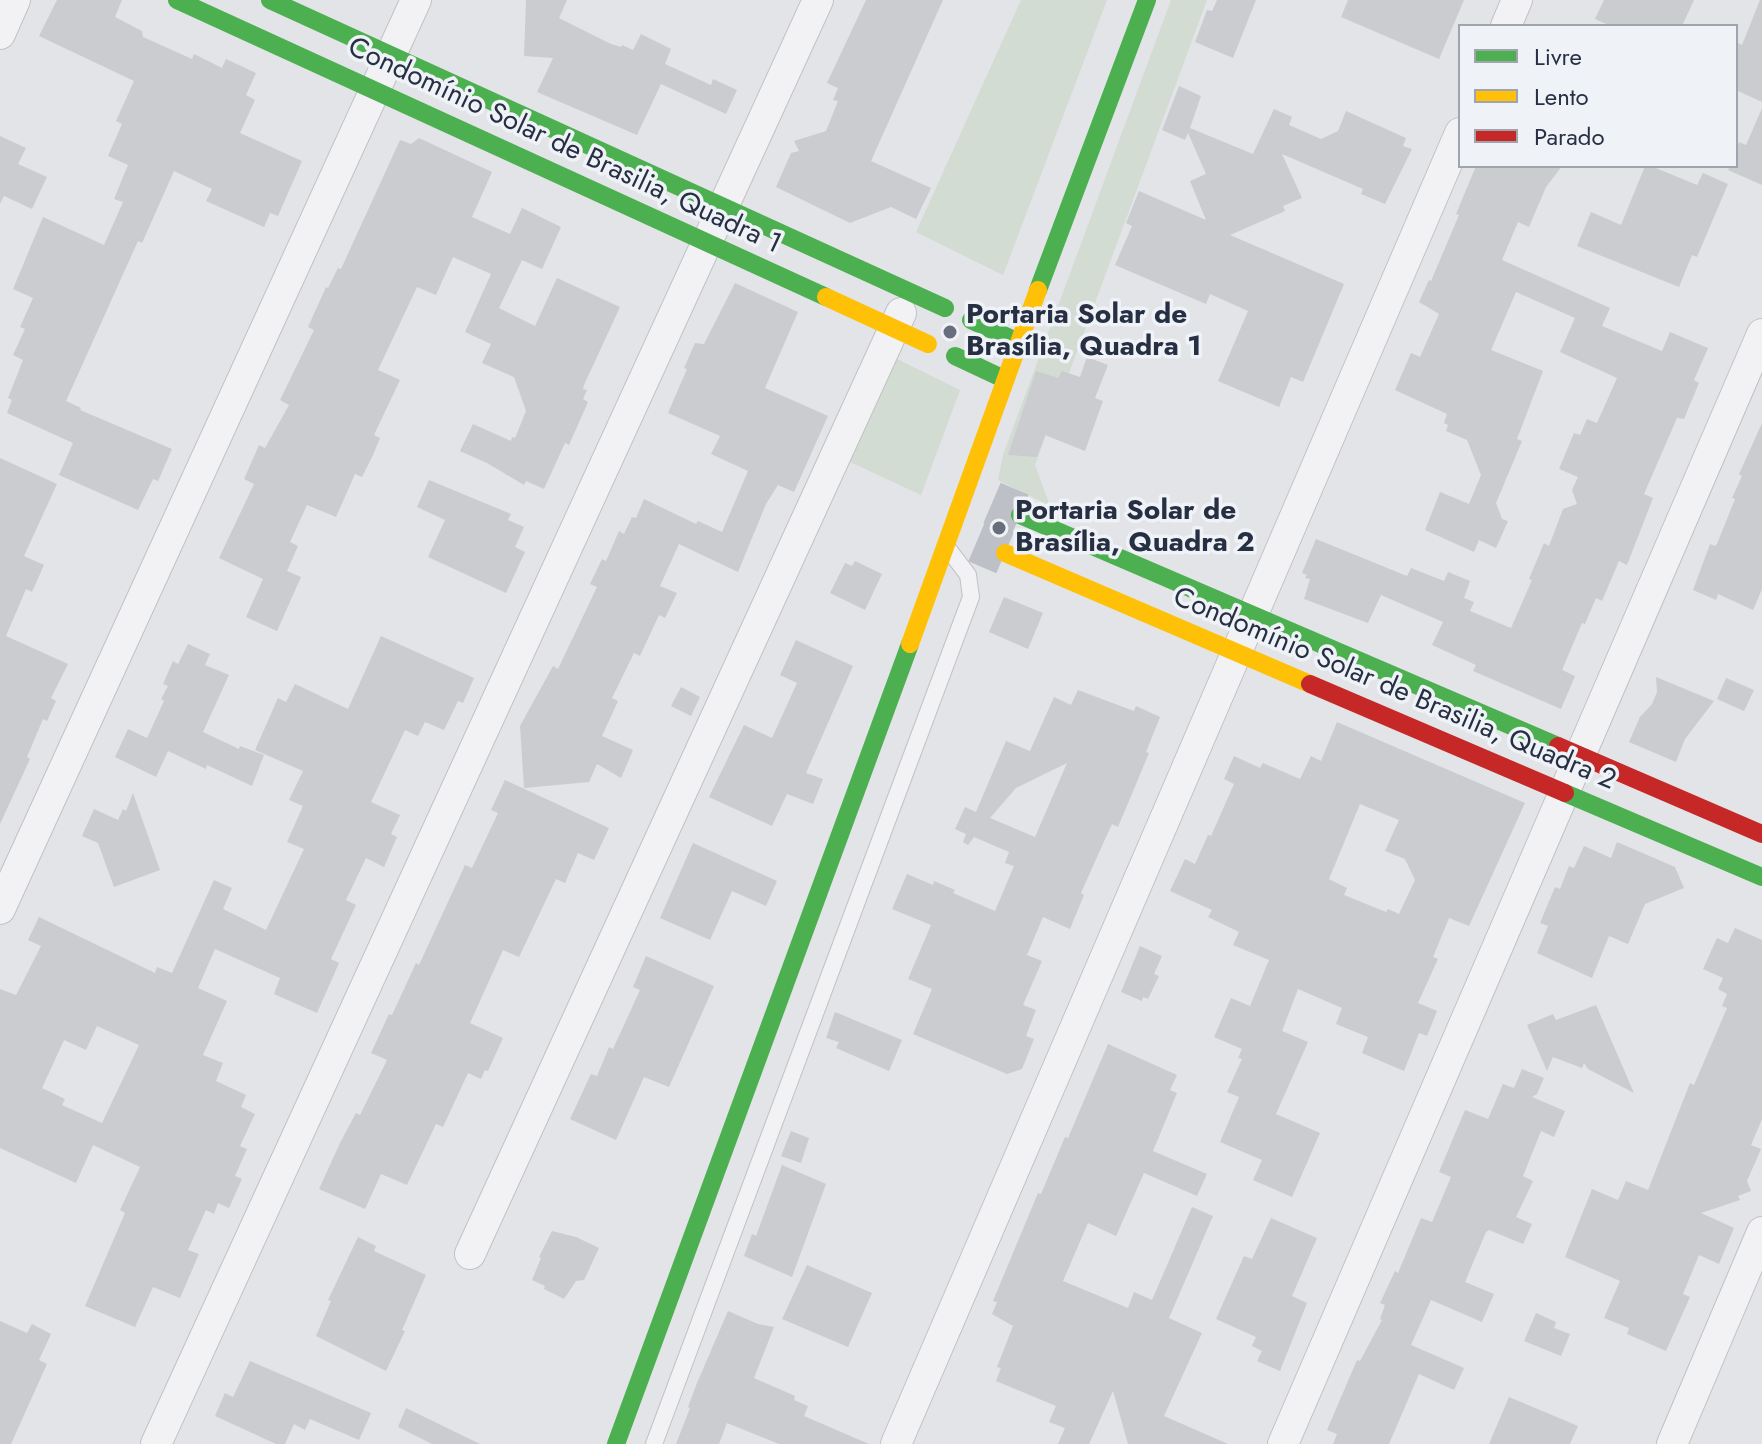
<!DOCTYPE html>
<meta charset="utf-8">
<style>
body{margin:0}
#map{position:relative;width:1762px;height:1444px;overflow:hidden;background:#e2e4e7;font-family:Jost,sans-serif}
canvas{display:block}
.legend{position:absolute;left:1458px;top:24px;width:280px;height:144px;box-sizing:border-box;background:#eff2f7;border:2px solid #9fa4af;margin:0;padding:10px 14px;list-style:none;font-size:24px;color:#272f43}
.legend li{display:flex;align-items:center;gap:16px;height:40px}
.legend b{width:40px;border:2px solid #9fa4af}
</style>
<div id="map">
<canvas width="1762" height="1444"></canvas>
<ul class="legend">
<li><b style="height:10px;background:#4caf50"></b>Livre</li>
<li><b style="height:10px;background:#ffc107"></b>Lento</li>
<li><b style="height:10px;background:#c62828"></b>Parado</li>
</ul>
</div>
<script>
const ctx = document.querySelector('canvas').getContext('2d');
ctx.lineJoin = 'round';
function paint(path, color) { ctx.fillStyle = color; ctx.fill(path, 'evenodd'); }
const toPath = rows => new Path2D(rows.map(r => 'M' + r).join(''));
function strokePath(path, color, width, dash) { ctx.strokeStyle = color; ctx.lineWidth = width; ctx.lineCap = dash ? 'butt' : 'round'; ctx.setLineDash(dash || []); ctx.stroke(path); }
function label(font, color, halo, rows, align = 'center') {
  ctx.font = font + ' Jost,sans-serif'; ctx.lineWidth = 7; ctx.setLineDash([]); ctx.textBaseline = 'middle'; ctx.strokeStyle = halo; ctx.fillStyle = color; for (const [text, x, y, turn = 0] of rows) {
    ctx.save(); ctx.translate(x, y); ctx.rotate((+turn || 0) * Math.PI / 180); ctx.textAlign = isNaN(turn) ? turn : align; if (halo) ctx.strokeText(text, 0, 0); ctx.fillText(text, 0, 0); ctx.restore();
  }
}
const green = toPath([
 [1021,0,1107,0,1003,275,916,232],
 [1171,0,1207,0,1035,465,1050,506,998,480,1003,455],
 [897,359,960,390,921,495,850,462]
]);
const building = toPath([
 [57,0,122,0,115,17,142,31,143,37,192,59,194,54,222,68,226,59,256,73,246,95,255,100,240,133,302,161,278,216,270,213,264,227,206,201,212,189,174,171,142,243,138,241,66,401,81,408,80,410,172,449,158,481,153,479,138,510,59,475,73,443,7,413,12,400,8,398,23,360,13,355,25,329,20,327,33,298,13,289,43,217,104,245,123,202,114,199,128,165,108,156,122,124,116,121,134,81,39,36],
 [526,0,567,0,559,18,611,44,621,47,622,45,633,50,641,34,671,49,665,64,711,85,713,79,737,90,726,114,661,84,637,135,537,92,553,58,524,56],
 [866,0,943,0,871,161,931,188,916,219,891,207,850,223,776,187,791,153,799,151,794,141,826,131,838,101,833,100,838,88,827,83],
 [1217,0,1256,0,1233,58,1195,42,1207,10,1212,11],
 [1348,0,1464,0,1439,59,1341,17],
 [1604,0,1694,0,1682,26,1611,26,1595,19],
 [1760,0,1762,0,1762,102,1736,90,1736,42,1742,45],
 [1179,86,1201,96,1190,128,1253,154,1274,109,1292,117,1289,125,1321,139,1338,131,1346,111,1406,138,1403,146,1412,149,1385,204,1361,194,1363,189,1282,154,1302,198,1283,206,1285,211,1230,235,1344,284,1303,382,1291,377,1279,407,1218,381,1248,311,1210,294,1206,304,1115,265,1132,226,1126,223,1139,191,1206,220,1190,181,1206,174,1188,133,1185,140,1162,130],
 [1762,108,1762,185,1728,170,1730,166,1736,166,1736,151,1739,142,1746,145],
 [0,136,26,148,18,164,47,177,32,209,4,196,0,204],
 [419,138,492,172,472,217,510,234,522,208,561,227,542,269,522,260,499,308,535,326,557,278,620,307,584,385,583,389,587,390,583,399,588,402,569,445,565,443,544,489,526,481,524,485,487,463,460,451,473,424,511,441,512,437,515,438,526,411,514,377,482,363,491,344,465,332,491,274,453,257,436,295,417,287,378,370,400,380,374,435,380,438,373,455,362,477,355,474,336,517,307,505,290,542,298,546,287,571,301,577,277,631,246,617,263,579,219,558,254,484,244,479,259,445,265,448,289,405,280,400,314,330,308,327,326,287,328,288,338,268,341,269,400,140,411,144],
 [1476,166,1562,166,1546,187,1529,227,1518,222,1502,260,1610,308,1602,326,1662,351,1670,332,1708,348,1694,380,1699,383,1684,419,1677,418,1644,494,1653,498,1627,565,1619,561,1602,601,1596,598,1585,624,1582,623,1562,670,1575,676,1561,709,1473,671,1476,665,1432,645,1443,622,1381,595,1368,623,1304,599,1310,579,1305,578,1307,575,1302,573,1316,539,1407,576,1411,568,1444,581,1448,572,1470,581,1464,598,1474,602,1470,611,1511,628,1532,580,1529,579,1544,543,1549,546,1563,509,1577,504,1572,490,1578,477,1559,469,1574,433,1580,435,1587,419,1597,423,1617,378,1560,352,1575,318,1516,292,1491,350,1543,371,1517,439,1522,441,1496,503,1502,519,1508,521,1496,548,1479,540,1474,552,1425,530,1440,492,1469,504,1481,475,1467,440,1446,431,1448,425,1444,423,1447,414,1395,390,1411,353,1420,357,1439,314,1419,302,1429,280,1431,281,1459,215,1456,214],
 [1645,166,1651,166,1697,185,1703,173,1728,184,1697,257,1692,255,1679,287,1577,246,1591,212,1621,225],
 [735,283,798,312,765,388,828,416,794,492,778,485,766,504,738,572,679,544,660,586,677,593,665,618,659,615,640,656,634,653,612,698,618,701,602,736,633,750,621,778,597,764,589,782,524,788,520,726,553,666,558,669,597,587,590,584,602,559,606,561,619,531,624,534,632,517,636,518,644,499,696,524,698,521,722,532,748,471,711,454,720,436,668,413,687,369,684,368,695,343,704,344],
 [1087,357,1108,365,1095,398,1103,401,1085,451,1045,435,1037,457,1008,455,1036,371,1058,378,1062,371,1080,377],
 [1762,423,1762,589,1753,610,1718,594,1716,600,1693,590,1710,544,1715,546,1717,544,1735,499,1732,498,1742,476,1739,474],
 [0,458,57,484,24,556,44,565,32,592,26,589,6,636,68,664,51,698,56,701,47,721,43,719,27,757,30,759,0,824],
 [429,480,511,514,508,520,524,527,515,547,525,552,506,593,428,557,445,520,417,507],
 [997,492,1005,495,997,506,995,519,1000,529,989,534,982,542,981,553,974,550],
 [855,561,882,574,865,610,830,593,845,563,852,566],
 [1004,597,1043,613,1028,649,989,632],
 [381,636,474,678,463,703,458,701,444,730,425,722,418,736,405,730,371,802,400,815,391,834,397,837,384,867,366,858,346,900,356,905,331,959,339,963,317,1013,274,994,280,978,215,949,198,988,227,1001,203,1055,223,1063,216,1081,246,1095,241,1107,255,1114,240,1146,247,1149,235,1176,242,1179,229,1208,218,1203,214,1214,206,1210,188,1250,199,1254,180,1298,153,1287,135,1327,85,1306,125,1213,120,1210,140,1167,93,1145,76,1183,0,1148,0,989,16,995,41,946,28,940,39,917,155,973,157,967,172,973,214,880,232,888,223,909,266,930,304,849,287,842,303,806,289,800,303,771,255,750,278,698,286,702,295,684,348,709],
 [97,1026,139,1045,102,1123,62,1105,65,1099,42,1088,64,1040,86,1050],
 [796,640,853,666,806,773,823,779,813,804,787,794,772,826,709,797,744,725,772,738,797,683,780,675],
 [188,644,210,654,205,665,229,675,203,732,239,749,240,746,264,755,252,786,207,765,206,769,168,751,156,777,115,757,128,729,147,738,164,701,161,699,168,686,163,684,173,661,178,664],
 [1656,677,1714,701,1685,739,1676,762,1629,742,1640,717,1652,704,1657,692],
 [1726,678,1754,690,1744,711,1717,699],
 [681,687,700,697,691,716,671,706],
 [1078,690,1134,711,1136,706,1160,717,1146,752,1149,753,1126,808,1118,827,1112,824,1106,837,1081,893,1084,895,1070,929,1043,917,1027,955,1042,961,1023,1005,1036,1010,1026,1036,1034,1039,1022,1069,1007,1074,913,1034,932,989,908,979,931,925,892,909,907,874,933,885,934,881,955,890,953,893,995,911,1014,866,1005,863,1009,852,974,837,968,845,963,842,966,834,955,829,965,807,976,812,1006,741,1030,751,1054,697,1071,705],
 [1067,763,1035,837,990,818,1016,788],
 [1337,722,1525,803,1469,926,1449,918,1433,957,1438,959,1418,1003,1437,1011,1427,1036,1419,1033,1404,1071,1362,1053,1368,1037,1336,1024,1342,1008,1298,989,1282,1031,1308,1042,1276,1114,1320,1133,1292,1197,1253,1180,1262,1160,1220,1142,1239,1097,1227,1092,1242,1059,1238,1058,1242,1049,1214,1037,1231,998,1250,1006,1269,960,1233,945,1239,932,1208,917,1212,910,1170,891,1185,859,1195,864,1208,835,1211,836,1234,784,1224,779,1234,756,1260,768,1263,763,1300,779,1311,756,1321,761],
 [1360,804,1399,820,1385,851,1405,859,1415,880,1399,914,1388,909,1386,912,1344,895,1347,888,1329,879],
 [505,780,609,828,594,860,578,853,565,883,556,879,519,957,503,950,470,1023,503,1038,488,1071,485,1070,481,1079,468,1073,443,1127,436,1124,407,1185,381,1174,365,1209,319,1189,340,1143,356,1113,360,1115,387,1060,371,1053,389,1014,392,1015,416,963,419,965,465,865,472,868,498,813,491,810],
 [133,793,160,870,114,887,98,843,82,836,94,809,118,820,123,809,126,811],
 [1617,842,1675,867,1684,888,1645,904,1628,944,1609,936,1592,978,1537,953,1548,926,1540,923,1555,887,1560,889,1569,866,1574,868,1584,846,1611,858],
 [693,843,777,881,766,906,732,891,710,940,660,918],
 [1735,928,1762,940,1762,1119,1751,1145,1761,1149,1747,1181,1751,1191,1738,1196,1740,1200,1701,1213,1734,1228,1719,1264,1699,1255,1683,1294,1690,1297,1666,1351,1627,1334,1629,1328,1604,1318,1620,1281,1565,1257,1592,1189,1618,1200,1626,1181,1648,1190,1690,1083,1694,1085,1727,1008,1722,1006,1727,994,1718,989,1723,978,1703,969,1717,938,1728,943],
 [1140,946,1162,956,1154,974,1159,976,1148,999,1143,997,1142,1001,1121,992],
 [646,956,714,986,669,1087,644,1077,616,1140,570,1119,591,1074,597,1076,609,1047,613,1049,640,990,633,987],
 [1596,1005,1634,1093,1588,1069,1584,1063,1582,1068,1553,1057,1547,1071,1527,1025,1553,1014,1556,1020],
 [835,1012,902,1040,889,1071,836,1048,839,1042,826,1038],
 [1108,1044,1177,1075,1170,1090,1177,1093,1153,1151,1207,1174,1197,1196,1144,1173,1116,1236,1088,1223,1063,1281,1128,1308,1134,1292,1152,1300,1192,1207,1213,1216,1169,1318,1202,1333,1164,1416,1228,1444,1128,1444,1113,1391,1089,1444,1058,1444,1065,1428,1049,1422,1056,1406,996,1381,1001,1368,997,1367,1013,1326,992,1314,997,1302,993,1301,1038,1193,1041,1194,1065,1137,1068,1138],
 [1522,1069,1544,1078,1537,1094,1532,1097,1565,1111,1554,1137,1541,1131,1523,1176,1533,1181,1516,1217,1532,1224,1523,1244,1489,1230,1486,1232,1465,1282,1494,1294,1482,1322,1431,1300,1411,1345,1464,1368,1454,1390,1419,1374,1389,1444,1333,1444,1337,1434,1327,1430,1357,1360,1360,1361,1382,1320,1380,1319,1385,1305,1380,1303,1395,1271,1398,1273,1421,1218,1432,1222,1451,1177,1439,1172,1465,1110,1488,1119,1503,1084,1514,1088],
 [791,1131,809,1138,801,1163,781,1156],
 [782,1165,826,1184,792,1277,744,1256,752,1234,756,1236],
 [1271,1218,1317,1238,1292,1296,1307,1303,1280,1371,1257,1361,1262,1351,1252,1346,1256,1337,1216,1319,1244,1256,1252,1259],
 [552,1231,576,1237,599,1248,584,1280,576,1281,564,1299,544,1289,545,1286,532,1280,541,1258,539,1257],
 [358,1237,376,1246,374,1251,426,1275,402,1330,405,1331,386,1371,316,1336,331,1301,328,1300],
 [807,1265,872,1293,848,1347,782,1319],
 [728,1311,758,1324,774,1327,754,1378,795,1396,794,1400,808,1406,804,1416,869,1444,779,1444,727,1423,719,1444,676,1444,690,1408,688,1407,697,1383],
 [1536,1313,1556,1322,1554,1328,1570,1334,1561,1356,1524,1341],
 [0,1321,27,1333,32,1324,51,1334,39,1360,47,1364,11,1444,0,1444],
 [250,1361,371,1413,359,1440,310,1419,305,1430,294,1424,285,1444,276,1444,215,1416,225,1393,233,1397],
 [1509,1397,1578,1426,1570,1444,1489,1444],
 [406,1408,480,1444,432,1444,398,1427]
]);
const secondaryTunnel = toPath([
 [992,503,1020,515],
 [977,541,1005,553]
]);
const lane = toPath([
 [654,1444,971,597,968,575,949,550]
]);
const street = toPath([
 [1506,26,1517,0],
 [0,34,15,0],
 [0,909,416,0],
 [470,1254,901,313],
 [156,1444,818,0],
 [896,1444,1460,133],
 [1283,1444,1762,334],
 [1672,1444,1762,1232]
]);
const fast = toPath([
 [177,0,826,297],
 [270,0,945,308],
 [1038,290,1147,0],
 [971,320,1018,342],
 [955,356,1004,379],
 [1020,515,1558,746],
 [1565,793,1762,877],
 [616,1444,910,644]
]);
const slow = toPath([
 [826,297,928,344],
 [1005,553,1310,684],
 [910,644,1038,290]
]);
const jam = toPath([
 [1310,684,1565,793],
 [1558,746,1762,834]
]);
const markers = [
 [950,332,8,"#686e7c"],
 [999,528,8,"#686e7c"]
];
const streetNames = [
 ["Condomínio Solar de Brasilia, Quadra 1",564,147,25],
 ["Condomínio Solar de Brasilia, Quadra 2",1394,690,23]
];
const poiNames = [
 ["Portaria Solar de",966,316],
 ["Brasília, Quadra 1",966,348],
 ["Portaria Solar de",1015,512],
 ["Brasília, Quadra 2",1015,544]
];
paint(green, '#d2dcd2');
paint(building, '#caccd0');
strokePath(secondaryTunnel, '#bdc0c6', 44, [44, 22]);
strokePath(lane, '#c0c2c5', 18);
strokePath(street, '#c0c2c5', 32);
strokePath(lane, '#f2f2f4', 16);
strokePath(street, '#f2f2f4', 30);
strokePath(fast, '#4caf50', 18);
strokePath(slow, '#ffc107', 18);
strokePath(jam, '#c62828', 18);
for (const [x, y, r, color] of markers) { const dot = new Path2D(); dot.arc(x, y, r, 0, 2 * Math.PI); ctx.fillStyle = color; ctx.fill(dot); strokePath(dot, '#eff2f7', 3); }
label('28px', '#272f43', '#eff2f7', streetNames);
label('bold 28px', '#272f43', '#eff2f7', poiNames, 'left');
</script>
